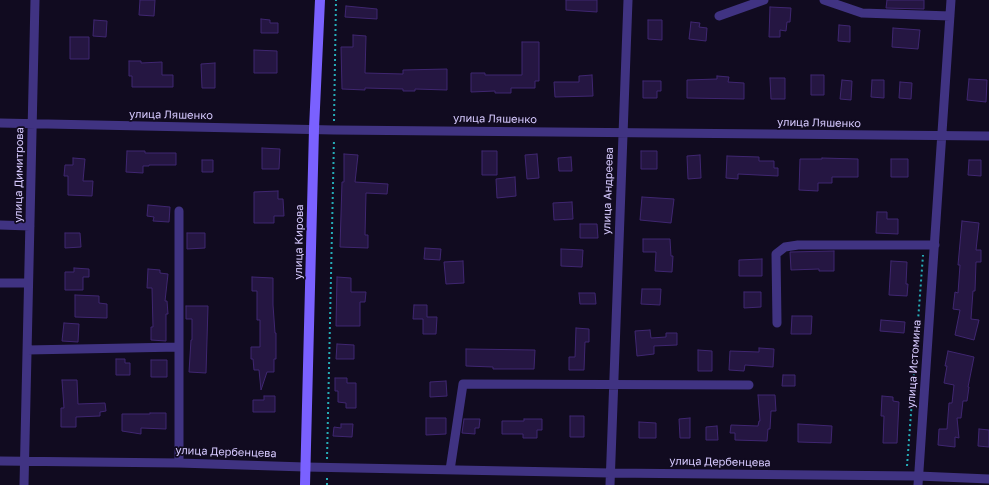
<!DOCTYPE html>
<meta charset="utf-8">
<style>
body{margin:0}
canvas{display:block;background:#110b20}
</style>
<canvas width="989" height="485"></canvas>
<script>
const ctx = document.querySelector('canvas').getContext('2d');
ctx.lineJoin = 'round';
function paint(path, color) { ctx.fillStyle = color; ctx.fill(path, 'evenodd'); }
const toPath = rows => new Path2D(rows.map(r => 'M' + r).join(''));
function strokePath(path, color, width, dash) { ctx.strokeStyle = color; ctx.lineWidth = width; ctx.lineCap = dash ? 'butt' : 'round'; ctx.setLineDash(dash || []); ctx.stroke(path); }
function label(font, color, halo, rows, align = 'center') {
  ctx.font = font + ' "Golos Text",sans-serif'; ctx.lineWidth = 3.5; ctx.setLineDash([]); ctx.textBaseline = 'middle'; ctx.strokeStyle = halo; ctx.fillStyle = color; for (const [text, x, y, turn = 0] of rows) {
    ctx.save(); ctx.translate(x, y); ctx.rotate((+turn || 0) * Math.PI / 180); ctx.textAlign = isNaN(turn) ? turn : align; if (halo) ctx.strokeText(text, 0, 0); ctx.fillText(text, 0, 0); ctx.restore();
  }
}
const building = toPath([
 [140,0,155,0,154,16,139,15,140,0],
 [566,0,597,0,597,12,566,10,566,0],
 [887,0,924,0,924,9,886,8,887,0],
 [346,6,377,9,377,19,345,17,346,6],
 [770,7,791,8,790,22,787,22,786,31,780,30,780,37,769,37,770,7],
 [261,19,270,20,270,23,278,23,278,33,261,33,261,19],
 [94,20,107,21,106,37,93,36,94,20],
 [648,20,662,20,662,40,648,39,648,20],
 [691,22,700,23,699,27,707,28,706,41,689,39,691,22],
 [839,25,850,26,850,42,838,41,839,25],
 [893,28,920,30,918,49,892,47,893,28],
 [353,35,366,36,365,73,403,74,403,70,447,69,447,90,415,89,415,91,403,91,403,89,365,88,365,90,342,89,341,47,353,47,353,35],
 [70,37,89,37,89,59,70,59,70,37],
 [522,42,539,42,539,81,535,81,535,88,511,88,511,93,495,93,495,91,471,92,471,73,485,73,485,75,522,75,522,42],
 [254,50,277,51,277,73,254,73,254,50],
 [129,61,141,61,141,63,162,62,162,75,173,75,173,87,132,87,132,76,129,76,129,61],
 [215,63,215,88,202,88,201,64,215,63],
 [592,75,593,96,555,97,554,82,579,82,579,76,592,75],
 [811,75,824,75,824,95,811,95,811,75],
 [717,76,729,77,728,82,744,83,744,99,687,98,687,80,717,79,717,76],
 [770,78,785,78,785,99,771,99,770,78],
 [969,79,987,80,986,102,967,100,969,79],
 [842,80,852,81,851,100,840,99,842,80],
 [872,80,884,80,884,98,871,97,872,80],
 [643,81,661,81,661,91,657,91,657,98,643,98,643,81],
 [900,82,912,83,911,99,899,98,900,82],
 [262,148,280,149,279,169,262,169,262,148],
 [127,151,145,151,145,153,176,153,176,165,149,165,149,166,143,166,143,173,126,172,127,151],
 [482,151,497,151,497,175,482,175,482,151],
 [641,151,657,151,657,169,641,169,641,151],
 [344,154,358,155,355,182,388,184,387,194,366,193,365,235,368,235,368,248,340,247,342,182,344,182,344,154],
 [537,154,539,178,527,179,525,155,537,154],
 [700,155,701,178,688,179,687,156,700,155],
 [727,156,759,157,759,161,774,161,774,168,778,168,778,176,738,174,738,179,726,178,727,156],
 [571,157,572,171,559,171,558,158,571,157],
 [73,158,85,159,83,181,93,181,92,196,68,195,68,176,64,176,65,165,73,165,73,158],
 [822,158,858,159,858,177,832,177,832,183,818,183,818,191,799,190,800,159,822,159,822,158],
 [891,159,908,159,908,177,891,177,891,159],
 [202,160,213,160,213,172,202,172,202,160],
 [969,160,981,160,981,176,968,175,969,160],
 [515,177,516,196,497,198,496,179,515,177],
 [278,191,278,199,283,199,284,216,274,216,274,223,254,223,254,192,278,191],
 [642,197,674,199,671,223,640,220,642,197],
 [572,202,573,219,554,220,553,203,572,202],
 [148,205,170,207,169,222,153,221,154,217,147,216,148,205],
 [877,212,887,212,887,219,898,219,898,234,876,233,877,212],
 [962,221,979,223,976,250,981,250,981,262,976,262,975,291,973,291,971,319,979,320,974,340,955,335,960,310,953,309,955,292,958,293,960,265,958,265,962,221],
 [580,224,597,224,598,238,580,238,580,224],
 [65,233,80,233,81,247,65,248,65,233],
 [187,233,205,233,205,248,187,249,187,233],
 [643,239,670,239,671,256,673,256,672,272,655,271,656,252,643,252,643,239],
 [425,248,441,249,440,260,424,259,425,248],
 [561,249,583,250,582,267,561,266,561,249],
 [834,251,834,271,819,271,819,269,791,270,790,252,834,251],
 [762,259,762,276,739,276,739,260,762,259],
 [463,261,464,283,446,284,444,262,463,261],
 [891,261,907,262,906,284,908,284,907,296,889,295,891,261],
 [74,268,89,269,89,277,83,277,83,290,65,290,65,272,74,272,74,268],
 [148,269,160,270,160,273,168,274,165,301,167,301,168,314,166,314,166,341,151,340,151,327,153,327,152,288,147,288,148,269],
 [252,277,273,278,273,305,275,333,276,333,276,359,274,359,274,372,267,372,261,390,259,370,254,370,253,359,251,359,251,347,260,347,260,320,257,320,257,291,252,291,252,277],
 [337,277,351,278,351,292,366,292,365,302,360,302,360,326,336,326,337,277],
 [642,289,661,289,660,305,641,304,642,289],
 [744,292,761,292,761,307,744,308,744,292],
 [579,293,595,293,596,304,580,304,579,293],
 [75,295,99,296,99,303,107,304,107,318,75,317,75,295],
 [414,305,427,305,427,317,437,317,436,334,423,334,423,319,413,319,414,305],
 [186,306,208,306,206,373,189,372,191,340,192,340,192,319,186,319,186,306],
 [792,316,812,316,811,334,791,334,792,316],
 [881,320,905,322,904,333,880,331,881,320],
 [64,323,79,324,78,342,62,341,64,323],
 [576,328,589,329,589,342,585,342,584,370,569,370,569,357,575,357,576,328],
 [650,330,651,338,666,337,666,333,677,333,677,345,654,346,654,354,637,356,635,331,650,330],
 [337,344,354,345,354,359,336,359,337,344],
 [759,348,774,349,773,367,745,365,744,371,729,370,730,351,759,352,759,348],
 [466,349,535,350,534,369,493,369,493,367,466,366,466,349],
 [698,350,712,351,712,371,698,371,698,350],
 [948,351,974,357,968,387,969,387,967,401,963,401,961,418,957,418,959,438,955,437,955,447,938,445,939,429,947,429,949,403,952,403,954,385,944,383,947,366,945,366,948,351],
 [116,359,125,359,125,363,130,363,130,375,116,375,116,359],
 [151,360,167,360,167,377,151,377,151,360],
 [783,375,795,375,795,386,782,386,783,375],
 [335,378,347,378,347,383,356,383,356,408,346,408,346,403,338,402,338,391,335,391,335,378],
 [62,380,77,380,78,404,105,403,106,411,100,412,100,416,76,417,76,427,61,427,61,408,64,408,62,380],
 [446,381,447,396,430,397,430,382,446,381],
 [758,395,775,395,776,411,771,411,770,429,768,429,767,441,735,440,735,433,730,433,731,425,758,426,759,421,760,421,758,395],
 [264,396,275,396,275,412,253,412,253,400,264,400,264,396],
 [882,396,893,397,893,401,899,402,897,443,883,443,884,416,881,416,882,396],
 [150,413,166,413,166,429,141,428,141,434,122,431,122,414,150,414,150,413],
 [570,416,584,416,584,437,570,437,570,416],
 [426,418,446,418,446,434,426,435,426,418],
 [690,418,690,438,680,438,679,419,690,418],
 [464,419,480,419,479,428,475,428,475,434,462,433,464,419],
 [524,419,542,419,542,430,537,430,537,438,523,438,523,434,502,434,502,421,524,421,524,419],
 [639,422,656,423,656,438,639,438,639,422],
 [341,424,353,424,352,437,333,436,334,427,341,428,341,424],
 [798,424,832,426,831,443,798,442,798,424],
 [717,426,718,440,706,440,706,427,717,426],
 [979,429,989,430,989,447,978,446,979,429]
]);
const path = toPath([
 [334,121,336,0],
 [327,459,334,139],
 [907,466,923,255],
 [327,485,327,477]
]);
const minor = toPath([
 [824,0,862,13,950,16],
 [719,16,764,0],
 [0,123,334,130,989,136],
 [179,211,179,463],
 [0,225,30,226],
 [0,283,28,283],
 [777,323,776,254,785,247,798,245,935,245],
 [27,350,179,347],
 [0,461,179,463,305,467,610,473,918,476,989,479],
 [450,470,463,384,749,385],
 [24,485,35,0],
 [610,485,628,0],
 [918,485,951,0]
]);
const secondary = toPath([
 [305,485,314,129,320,0]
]);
const streetNames = [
 ["улица Ляшенко",171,115,1],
 ["улица Ляшенко",495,119,1],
 ["улица Ляшенко",819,123,1],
 ["улица Димитрова",19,175,-89],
 ["улица Андреева",608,191,-88],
 ["улица Кирова",299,242,-89],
 ["улица Истомина",914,364,-86],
 ["улица Дербенцева",226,452,2],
 ["улица Дербенцева",720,462,1]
];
paint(building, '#251642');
strokePath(building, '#3f2670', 1);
strokePath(path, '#25adb8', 2, [2, 3]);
strokePath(minor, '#403382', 9);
strokePath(secondary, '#7a61ff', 10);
label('11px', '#d7caff', '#110b20', streetNames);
</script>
